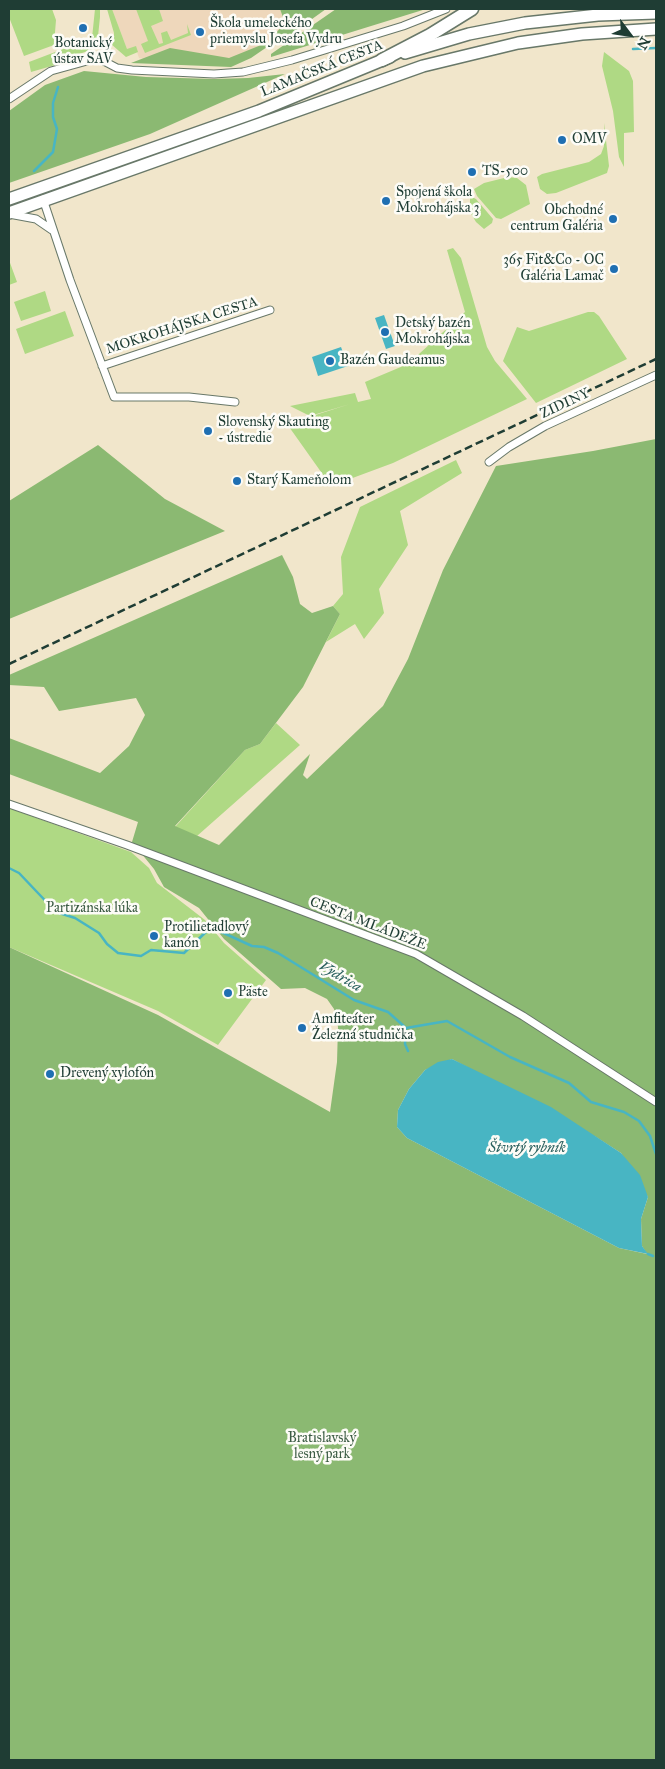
<!DOCTYPE html>
<meta charset="utf-8">
<style>
body{margin:0}
#map{position:relative;width:665px;height:1769px;overflow:hidden;background:#f1e6cb;font-family:"IM FELL Great Primer",serif}
canvas{display:block}
.frame{position:absolute;inset:0;border:10px solid #1f3d34;pointer-events:none}
.north{position:absolute;left:605px;top:10px;width:50px;height:50px;-webkit-text-stroke:4px #fdfcf7;paint-order:stroke;rotate:121deg;font-size:14px;font-weight:700;line-height:20px;text-align:center;color:#1f3d34}
.north::after{content:'';display:block;margin:auto;width:18px;height:22px;background:#1f3d34;clip-path:polygon(50% 0,100% 100%,50% 72%,0 100%)}
</style>
<div id="map">
<canvas width="665" height="1769"></canvas>
<div class="frame"></div>
<div class="north">N</div>
</div>
<script>
const ctx = document.querySelector('canvas').getContext('2d');
ctx.lineJoin = 'round';
function paint(path, color) { ctx.fillStyle = color; ctx.fill(path, 'evenodd'); }
const toPath = rows => new Path2D(rows.map(r => 'M' + r).join(''));
function strokePath(path, color, width, dash) { ctx.strokeStyle = color; ctx.lineWidth = width; ctx.lineCap = dash ? 'butt' : 'round'; ctx.setLineDash(dash || []); ctx.stroke(path); }
function label(font, color, halo, rows, align = 'center') {
  ctx.font = font + ' "IM FELL Great Primer",serif'; ctx.lineWidth = 5; ctx.setLineDash([]); ctx.textBaseline = 'middle'; ctx.strokeStyle = halo; ctx.fillStyle = color; for (const [text, x, y, turn = 0] of rows) {
    ctx.save(); ctx.translate(x, y); ctx.rotate((+turn || 0) * Math.PI / 180); ctx.textAlign = isNaN(turn) ? turn : align; if (halo) ctx.strokeText(text, 0, 0); ctx.fillText(text, 0, 0); ctx.restore();
  }
}
const built = toPath([
 [112,9,280,9,285,23,272,41,231,63,144,59,139,58,137,52,127,49]
]);
const green = toPath([
 [9,9,52,9,56,20,54,45,24,56,9,17],
 [95,9,100,9,100,17,97,46,93,49,71,57,69,61,31,72,29,62,92,38],
 [107,9,112,9,127,49,136,46,138,52,126,57,111,44,114,41,114,33],
 [136,9,159,9,163,21,151,26,159,44,163,43,161,33,167,31,171,40,188,33,187,24,191,35,145,53,141,44,148,41],
 [604,52,629,71,633,81,634,132,624,133,624,167,619,157,613,111,602,66],
 [604,123,609,166,607,173,556,193,547,194,540,189,537,177,542,174,589,162,601,154,604,146],
 [508,177,517,178,526,185,530,204,501,219,496,218,477,196,474,189,484,183],
 [470,196,476,199,493,219,492,223,484,229,476,222,470,212],
 [453,248,461,258,487,347,495,361,527,399,393,463,331,486,287,424,350,404,310,416,290,406,355,393,358,402,371,399,365,382,408,364,465,312,447,250],
 [9,260,17,282,9,285],
 [45,291,51,311,21,321,14,302],
 [65,311,74,336,25,354,16,329],
 [588,312,594,312,599,316,627,359,536,403,503,361,517,327,529,331],
 [456,460,462,473,400,511,408,545,379,589,384,613,364,639,355,624,326,642,340,614,333,606,343,594,341,557,360,507],
 [276,723,300,745,197,836,175,827,245,750,260,744],
 [9,808,131,852,149,868,157,883,205,920,224,943,266,980,218,1045,158,1011,9,947]
]);
const forest = toPath([
 [280,9,326,9,287,37,278,40,275,34,285,23],
 [336,9,426,9,271,57,271,54],
 [266,43,268,44,267,47,251,58,231,67,131,63,170,48,229,58],
 [84,71,146,77,214,79,248,78,285,74,150,134,9,183,9,111,45,85],
 [656,439,656,1760,9,1760,9,947,158,1015,330,1112,337,1062,338,1027,334,1009,327,999,305,988,281,989,224,939,199,908,164,887,154,869,132,842,138,822,9,774,9,738,100,773,129,746,145,715,136,698,59,711,44,687,9,685,9,675,282,555,293,577,300,604,312,613,333,606,340,614,303,687,260,744,245,750,175,826,219,845,310,754,303,775,307,779,383,706,408,659,443,570,496,466,593,451],
 [452,1059,596,1137,621,1153,648,1197,641,1219,642,1246,647,1254,619,1248,407,1138,397,1127,398,1110,409,1089,425,1070],
 [98,445,165,499,225,531,9,619,9,501]
]);
const water = toPath([
 [384,315,395,346,386,349,375,318],
 [341,347,348,366,318,376,312,357],
 [452,1059,551,1107,621,1153,640,1175,648,1197,641,1219,642,1246,648,1254,619,1248,407,1138,397,1127,398,1110,409,1089,425,1070,438,1062]
]);
const stream = toPath([
 [633,49,656,48],
 [34,171,53,152,57,129,53,117,53,103,58,87],
 [9,868,19,873,56,912,75,918,99,933,107,944,118,953,141,956,151,950,184,953,208,930,217,930,252,946,264,947,278,953,354,1000,388,1012,406,1028,447,1021,510,1057,569,1083,591,1102,624,1112,639,1121,650,1136,656,1154],
 [406,1028,405,1044,408,1051],
 [648,1254,653,1256]
]);
const minor = toPath([
 [9,99,51,71,98,58,117,68,132,70,214,74,243,72,292,60,403,26,446,9],
 [43,199,70,280,114,397,189,397,235,402],
 [9,214,36,219,52,230],
 [102,366,270,310],
 [489,462,509,447,545,426,656,375],
 [9,804,127,845,416,954,523,1016,656,1102]
]);
const primary = toPath([
 [405,53,469,34,525,23,598,15,656,13],
 [9,199,259,111,390,57],
 [9,213,423,66,518,43,582,34,656,29]
]);
const motorway = toPath([
 [382,60,430,35,472,9]
]);
const rail = toPath([
 [9,664,656,359]
]);
const markers = [
 [83,28,5,"#1f6fb2"],
 [200,32,5,"#1f6fb2"],
 [562,140,5,"#1f6fb2"],
 [472,172,5,"#1f6fb2"],
 [386,201,5,"#1f6fb2"],
 [613,219,5,"#1f6fb2"],
 [614,269,5,"#1f6fb2"],
 [385,332,5,"#1f6fb2"],
 [330,361,5,"#1f6fb2"],
 [208,431,5,"#1f6fb2"],
 [237,481,5,"#1f6fb2"],
 [154,936,5,"#1f6fb2"],
 [228,993,5,"#1f6fb2"],
 [302,1028,5,"#1f6fb2"],
 [50,1074,5,"#1f6fb2"]
];
const poiNames = [
 ["Škola umeleckého",210,24],
 ["priemyslu Josefa Vydru",210,40],
 ["Botanický",83,44,"center"],
 ["ústav SAV",83,60,"center"],
 ["OMV",572,140],
 ["TS-500",482,172],
 ["Spojená škola",396,193],
 ["Mokrohájska 3",396,209],
 ["Obchodné",603,211,"right"],
 ["centrum Galéria",603,227,"right"],
 ["365 Fit&Co - OC",604,261,"right"],
 ["Galéria Lamač",604,277,"right"],
 ["Detský bazén",395,324],
 ["Mokrohájska",395,340],
 ["Bazén Gaudeamus",340,361],
 ["Slovenský Skauting",218,423],
 ["- ústredie",218,439],
 ["Starý Kameňolom",247,481],
 ["Protilietadlový",164,928],
 ["kanón",164,944],
 ["Päste",238,993],
 ["Amfiteáter",312,1020],
 ["Železná studnička",312,1036],
 ["Drevený xylofón",60,1074]
];
const streetNames = [
 ["LAMAČSKÁ CESTA",322,69,-22],
 ["MOKROHÁJSKA CESTA",182,326,-18],
 ["ZIDINY",565,404,-25],
 ["CESTA MLÁDEŽE",368,924,21]
];
const parkNames = [
 ["Partizánska lúka",92,909],
 ["Bratislavský",322,1439],
 ["lesný park",322,1455]
];
const waterNames = [
 ["Vydrica",340,977,30],
 ["Štvrtý rybník",527,1148]
];
paint(built, '#eed7bb');
paint(green, '#afd984');
paint(forest, '#8bb972');
paint(water, '#48b5c3');
strokePath(stream, '#48b5c3', 2.5);
strokePath(minor, '#687869', 9);
strokePath(primary, '#687869', 14);
strokePath(motorway, '#687869', 15);
strokePath(minor, '#fff', 7);
strokePath(primary, '#fff', 11);
strokePath(motorway, '#fff', 12);
strokePath(rail, '#1f3d34', 2.5, [8, 4]);
for (const [x, y, r, color] of markers) { const dot = new Path2D(); dot.arc(x, y, r, 0, 2 * Math.PI); ctx.fillStyle = color; ctx.fill(dot); strokePath(dot, '#fdfcf7', 2); }
label('14px', '#1f3d34', '#fdfcf7', poiNames, 'left');
label('14px', '#1f3d34', '#fdfcf7', streetNames);
label('14px', '#3c5c44', '#fdfcf7', parkNames);
label('italic 15px', '#2b615f', '#fdfcf7', waterNames);
</script>
